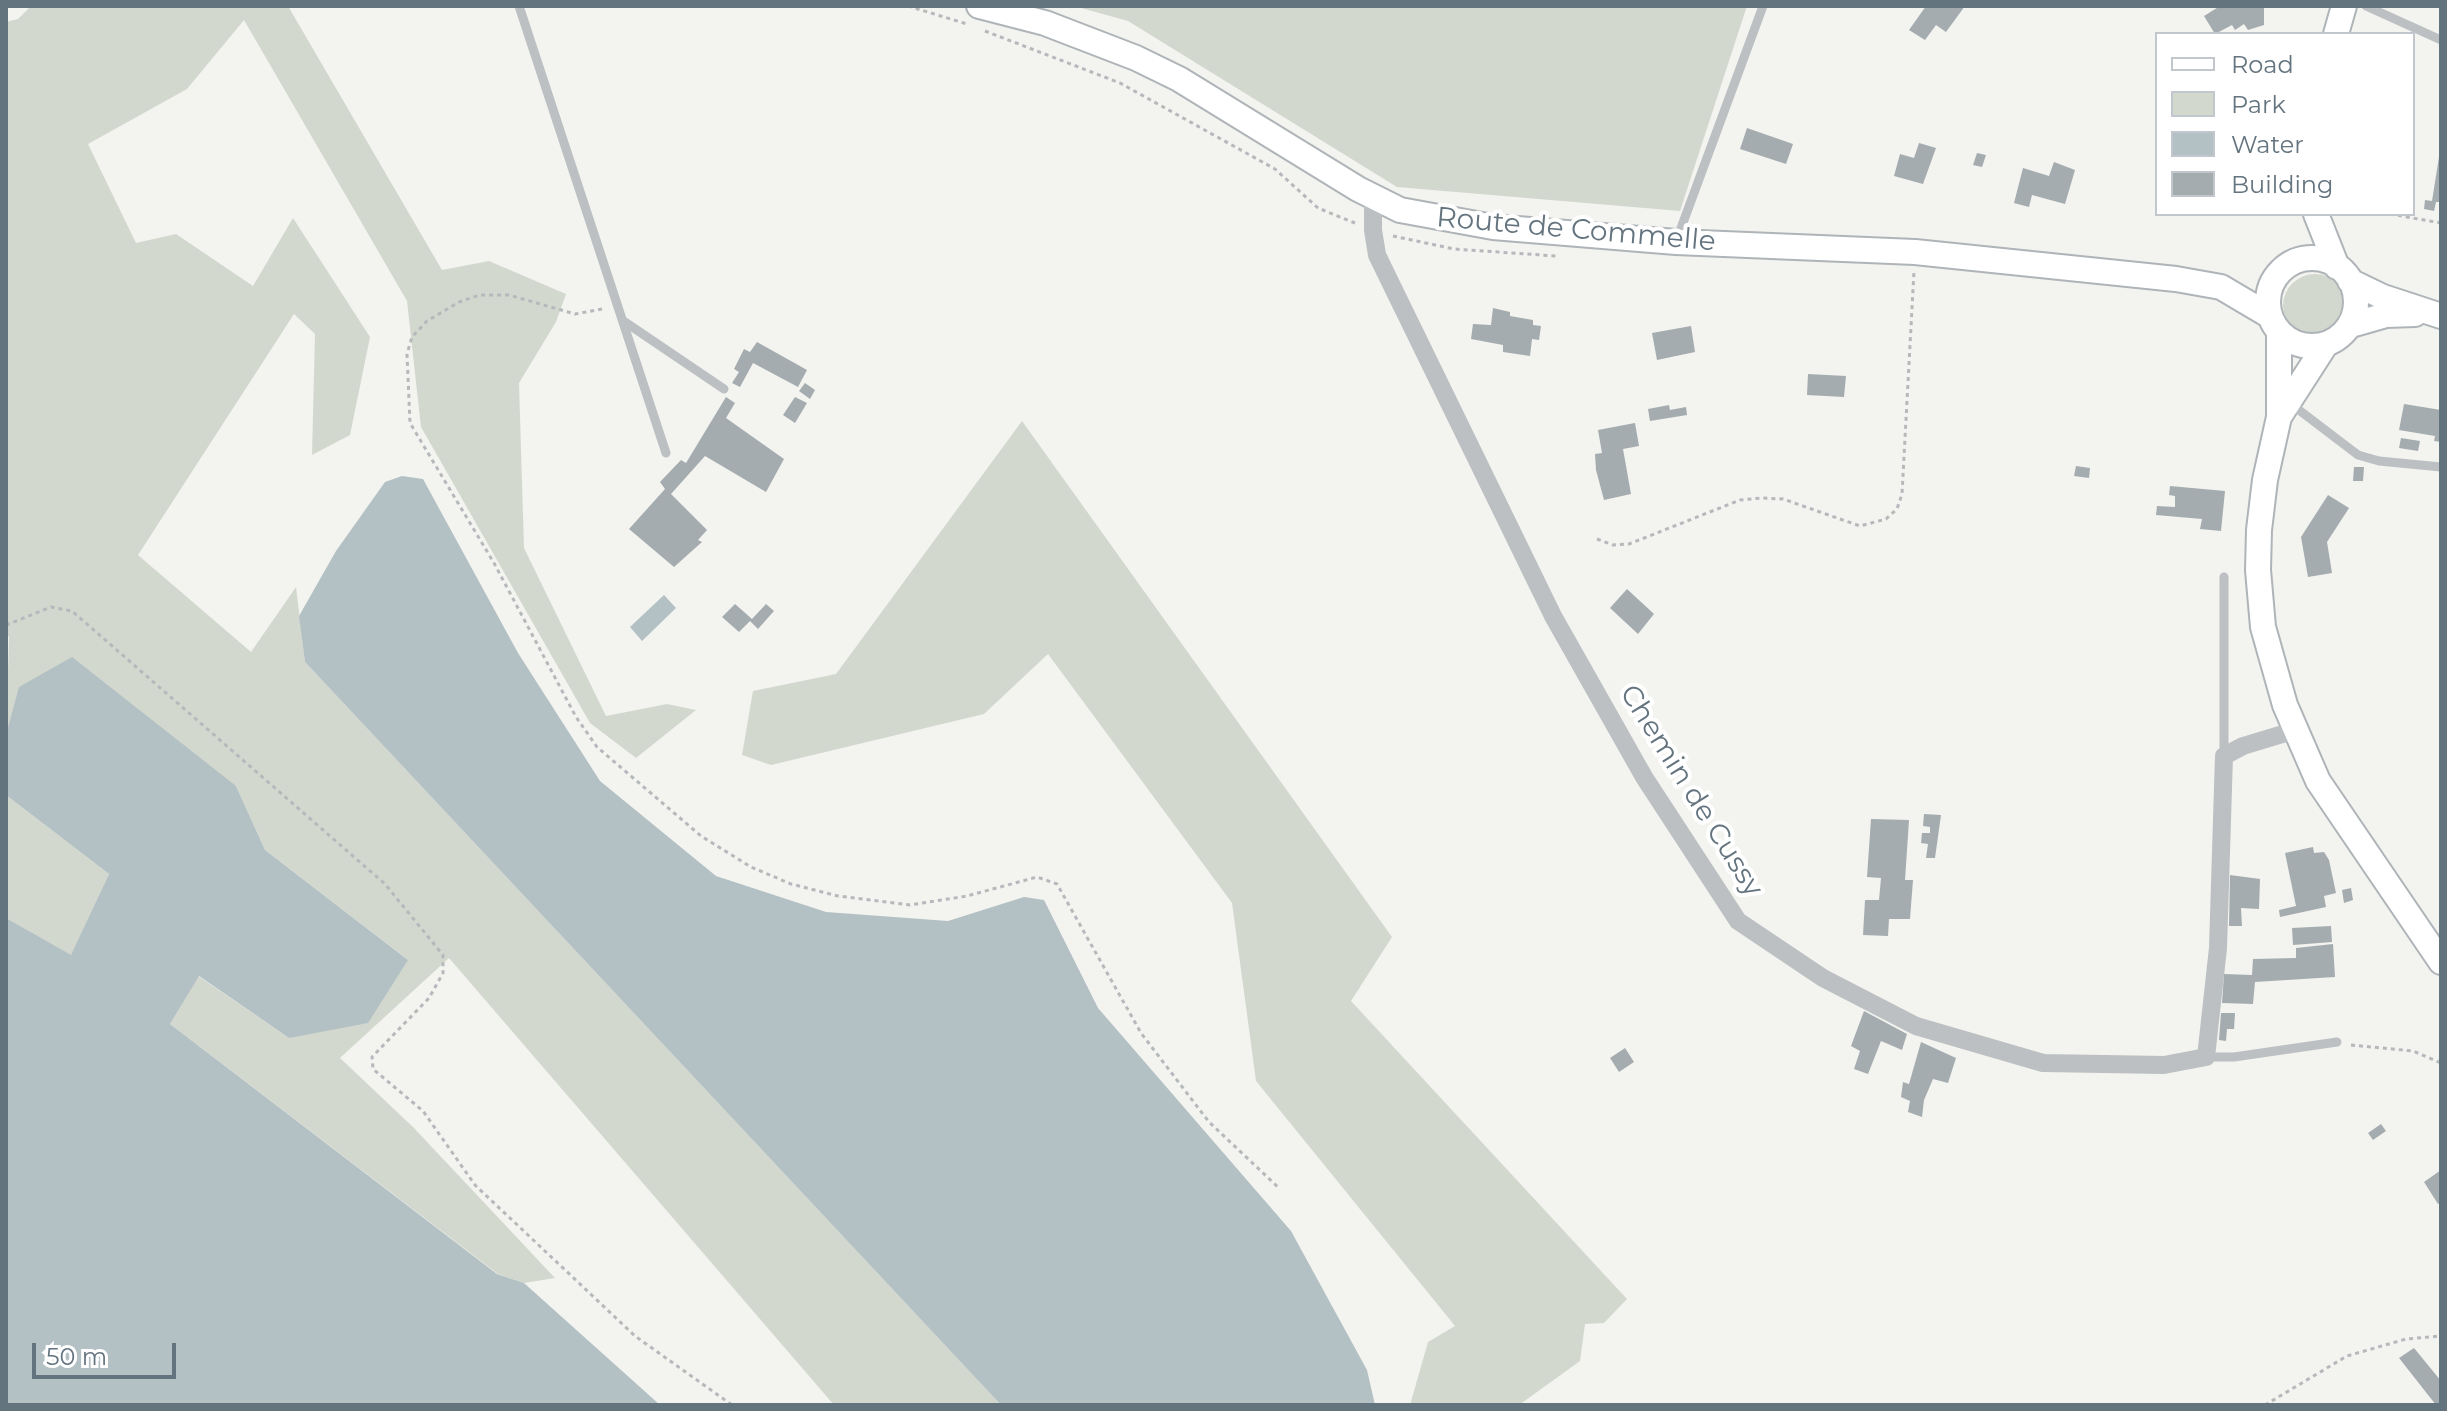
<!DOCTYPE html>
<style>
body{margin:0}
#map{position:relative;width:2447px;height:1411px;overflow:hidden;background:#f3f3ef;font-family:Montserrat,sans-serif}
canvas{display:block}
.frame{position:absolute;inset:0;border:8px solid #64747f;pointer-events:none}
.legend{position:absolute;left:2155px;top:32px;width:260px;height:184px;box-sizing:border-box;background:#fff;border:2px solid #c1c7cc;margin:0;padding:10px 14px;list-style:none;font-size:24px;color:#64747f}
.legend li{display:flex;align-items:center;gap:16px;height:40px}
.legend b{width:40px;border:2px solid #c1c7cc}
.scale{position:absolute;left:32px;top:1343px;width:144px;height:36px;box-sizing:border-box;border:4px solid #64747f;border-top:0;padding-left:10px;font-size:24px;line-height:28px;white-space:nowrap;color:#64747f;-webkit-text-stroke:6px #fff;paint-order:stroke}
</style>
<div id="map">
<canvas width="2447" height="1411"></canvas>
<div class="frame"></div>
<ul class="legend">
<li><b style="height:10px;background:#fff"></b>Road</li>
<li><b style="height:22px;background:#d3d8cf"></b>Park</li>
<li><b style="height:22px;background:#b3c0c4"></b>Water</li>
<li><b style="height:22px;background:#a4acb0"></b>Building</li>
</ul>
<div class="scale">50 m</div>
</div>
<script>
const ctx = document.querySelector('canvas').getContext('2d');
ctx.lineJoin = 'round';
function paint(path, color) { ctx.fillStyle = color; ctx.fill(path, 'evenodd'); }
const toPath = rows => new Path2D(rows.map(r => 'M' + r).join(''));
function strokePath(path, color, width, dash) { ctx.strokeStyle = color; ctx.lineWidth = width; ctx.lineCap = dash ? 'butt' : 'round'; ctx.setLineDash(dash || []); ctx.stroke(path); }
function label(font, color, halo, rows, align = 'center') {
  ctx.font = font + ' Montserrat,sans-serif'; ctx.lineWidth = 8; ctx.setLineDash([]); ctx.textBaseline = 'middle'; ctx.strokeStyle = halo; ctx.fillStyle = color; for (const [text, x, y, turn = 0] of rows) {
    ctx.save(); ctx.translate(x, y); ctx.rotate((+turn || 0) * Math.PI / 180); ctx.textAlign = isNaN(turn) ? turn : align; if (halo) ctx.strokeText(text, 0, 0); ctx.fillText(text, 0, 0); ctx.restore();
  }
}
const green = toPath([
 [31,6,288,6,442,270,489,261,566,294,556,322,519,383,524,548,606,716,667,704,696,710,636,758,590,723,421,427,407,301,244,20,187,89,88,144,136,243,176,234,253,286,293,218,370,337,350,435,312,455,315,334,294,314,138,555,251,652,296,587,305,662,1001,1405,834,1405,449,958,340,1058,413,1127,555,1278,524,1283,498,1274,170,1024,198,976,289,1038,407,959,265,850,236,786,6,735,9,637,6,634,6,22,18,19],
 [1074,6,1747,6,1680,211,1397,187,1128,21],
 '2283 306a32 32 0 1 1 64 0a32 32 0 1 1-64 0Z',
 [1022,421,1392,937,1351,1001,1627,1299,1604,1323,1585,1324,1580,1361,1519,1405,1410,1405,1428,1342,1455,1326,1256,1081,1232,903,1048,654,984,714,771,765,742,755,753,691,836,674],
 [6,795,109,874,71,956,6,918]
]);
const water = toPath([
 [402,476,423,479,518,653,600,781,716,876,826,912,948,921,1024,897,1044,900,1098,1008,1291,1231,1367,1370,1375,1405,1001,1405,305,662,299,616,336,551,385,482],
 [664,595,676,608,642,641,630,627],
 [72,657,236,786,265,850,408,960,368,1023,289,1038,199,976,170,1024,497,1274,524,1283,660,1405,6,1405,6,918,71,955,109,874,6,795,6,735,19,687]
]);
const building = toPath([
 [1926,6,1965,6,1946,32,1936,25,1925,40,1909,30],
 [2220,6,2264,6,2264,25,2248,30,2244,24,2235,30,2232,25,2215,34,2204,16],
 [1747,128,1793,144,1786,164,1740,149],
 [1919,143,1936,148,1923,184,1894,176,1900,154,1914,158],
 [1977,153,1986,155,1982,167,1973,165],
 [2439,157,2441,202,2436,202,2434,211,2424,209,2425,200,2432,201],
 [2054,162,2075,170,2065,204,2032,195,2029,207,2014,203,2023,168,2049,176],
 [1493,308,1510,312,1510,316,1533,320,1533,325,1541,326,1539,340,1532,339,1530,356,1503,352,1503,345,1471,339,1473,324,1491,325],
 [1691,326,1695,352,1657,360,1652,333],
 [757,342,807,370,798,387,753,363,740,387,732,383,739,372,734,369,744,349,750,352],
 [1808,374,1846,376,1844,397,1807,395],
 [805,383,815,390,810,399,799,391],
 [726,397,735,403,726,418,784,459,766,492,705,456,671,494,707,530,698,540,702,542,674,567,629,529,665,489,660,482,681,460,686,463],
 [795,397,807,403,795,423,783,415],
 [2404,404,2441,410,2441,442,2434,441,2435,436,2399,430],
 [1669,405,1670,410,1686,407,1687,415,1650,421,1648,409],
 [1635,423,1639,446,1623,449,1631,494,1604,500,1596,470,1595,454,1602,453,1598,430],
 [2401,438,2420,441,2418,451,2399,448],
 [2076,466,2090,468,2089,478,2074,476],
 [2354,467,2364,467,2363,481,2353,481],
 [2170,486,2225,491,2221,531,2200,529,2202,519,2156,515,2157,506,2175,507,2175,496,2169,495],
 [2328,495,2349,508,2327,542,2332,573,2308,577,2301,537],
 [1627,589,1654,614,1638,634,1610,608],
 [735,604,752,619,766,604,774,611,758,629,750,621,739,632,722,617],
 [1924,814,1941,815,1935,858,1926,858,1928,844,1921,843,1922,833,1930,833,1930,827,1923,826],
 [1871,819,1909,820,1905,880,1913,880,1910,919,1889,919,1888,936,1863,935,1865,900,1879,900,1881,878,1867,877],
 [2313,847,2314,853,2324,852,2329,860,2336,893,2324,896,2326,907,2280,917,2279,910,2296,906,2285,853],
 [2230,875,2260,879,2259,909,2241,908,2242,926,2229,926],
 [2351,888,2353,900,2344,903,2342,890],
 [2331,926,2332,942,2293,945,2292,928],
 [2333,944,2335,977,2255,982,2253,1004,2222,1003,2224,974,2252,975,2253,959,2296,958,2296,948],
 [1864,1011,1907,1034,1902,1050,1881,1041,1868,1074,1854,1069,1860,1051,1851,1046],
 [2221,1013,2235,1013,2234,1029,2227,1029,2226,1041,2219,1040],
 [1921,1042,1956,1058,1948,1083,1933,1079,1924,1100,1922,1117,1908,1112,1910,1101,1901,1097,1903,1082,1909,1084],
 [1625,1048,1634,1062,1619,1072,1610,1058],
 [2381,1124,2386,1131,2373,1140,2368,1133],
 [2441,1170,2441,1202,2438,1204,2424,1182],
 [2414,1348,2441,1381,2441,1405,2436,1405,2399,1358]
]);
const path = toPath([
 [908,6,967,24],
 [985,31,1120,83,1275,169,1318,208,1355,223],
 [2390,214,2441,223],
 [1393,236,1454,249,1556,256],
 [602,309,575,314,509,295,480,295,459,302,427,321,412,337,407,354,410,423,494,563,576,717,597,747,701,836,751,867,791,884,838,896,910,905,967,896,1037,877,1057,884,1141,1033,1209,1122,1279,1188],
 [1597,539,1613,545,1629,544,1740,500,1761,498,1783,499,1860,526,1886,519,1897,509,1902,494,1914,271],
 [6,625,51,607,72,611,385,884,443,955,443,973,429,998,372,1057,373,1069,423,1111,475,1185,635,1336,732,1405],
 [2351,1045,2413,1051,2441,1063],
 [2265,1405,2347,1356,2406,1339,2441,1336]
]);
const lane = toPath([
 [519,6,666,453],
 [2366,6,2441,40],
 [1677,239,1763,6],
 [622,320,724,389],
 [2291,404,2358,455,2379,461,2441,467],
 [2224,577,2224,756],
 [2206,1057,2234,1057,2337,1042]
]);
const street = toPath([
 [1373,198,1373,230,1377,255,1553,616,1644,777,1738,921,1823,978,1916,1026,2043,1063,2164,1065,2206,1057,2218,948,2224,756,2243,746,2296,730]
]);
const secondary = toPath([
 [979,6,1045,23,1136,58,1179,79,1358,189,1400,210,1493,227,1676,242,1915,252,2176,279,2221,287,2270,316],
 [2336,34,2344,6],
 [2316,214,2337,267],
 '2268 302a44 44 0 1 1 88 0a44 44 0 1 1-88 0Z',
 [2350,281,2383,297,2441,316],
 [2351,325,2386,315,2415,314],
 [2279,332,2279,417,2265,480,2259,530,2258,570,2263,627,2285,705,2318,781,2441,962],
 [2279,417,2326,344]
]);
const streetNames = [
 ["Route de Commelle",1576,230,5],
 ["Chemin de Cussy",1691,791,58]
];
paint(green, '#d3d8cf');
paint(water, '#b3c0c4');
paint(building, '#a4acb0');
strokePath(secondary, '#afb4b8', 28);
strokePath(path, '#b6b9bb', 3, [4, 4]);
strokePath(lane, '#bcc0c3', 9);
strokePath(street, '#bcc0c3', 18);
strokePath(secondary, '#fff', 24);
label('28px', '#64747f', '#fff', streetNames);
</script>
